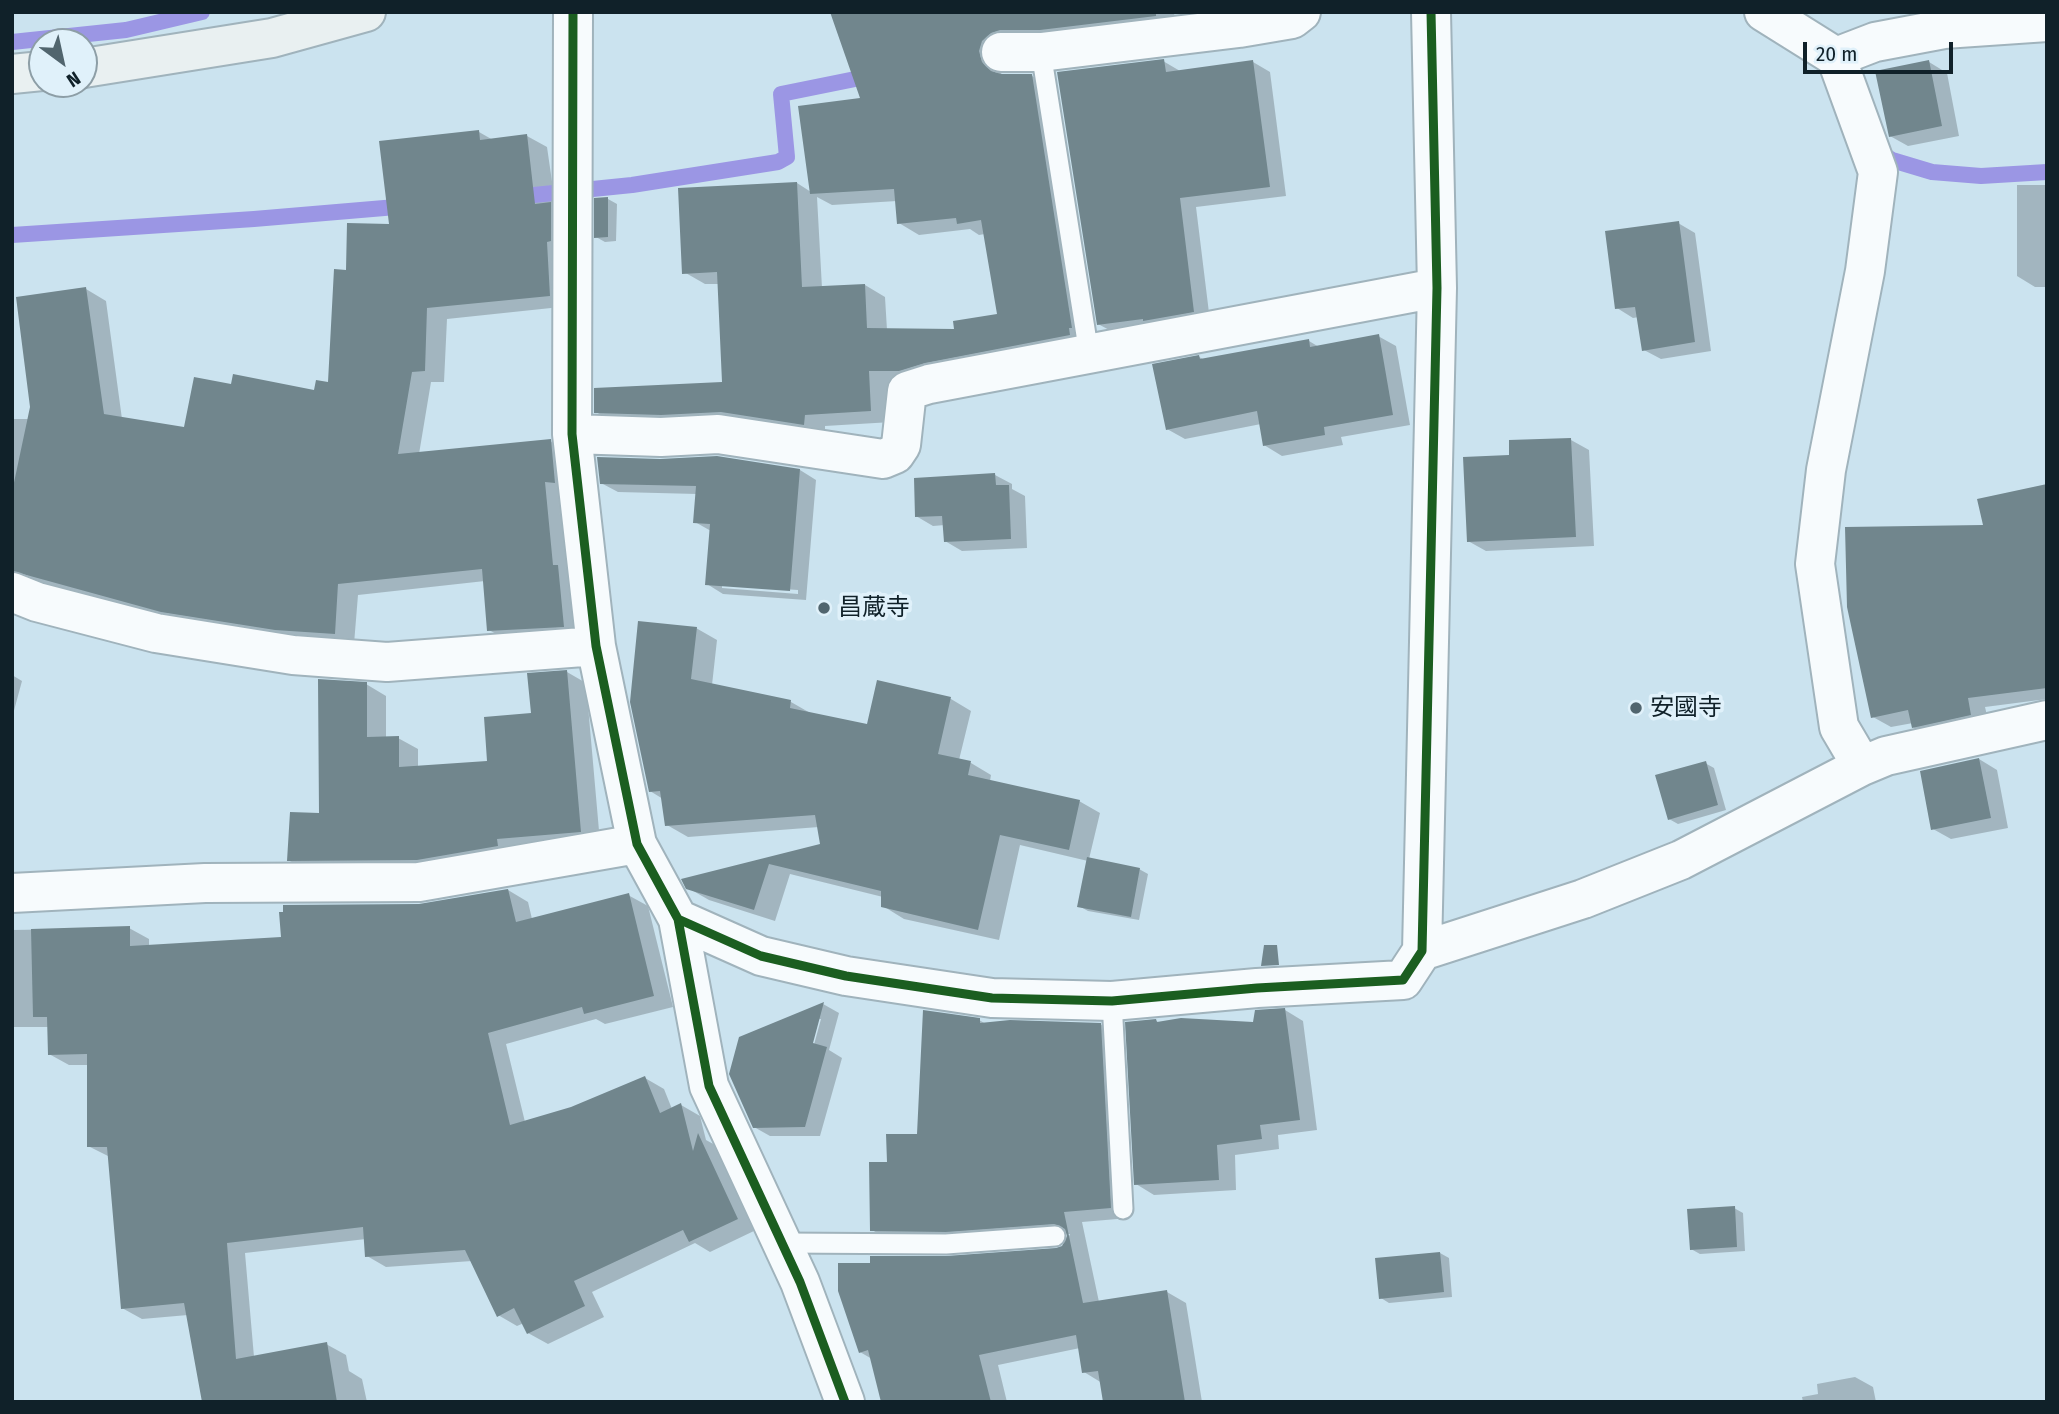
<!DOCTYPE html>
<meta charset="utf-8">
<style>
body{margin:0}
#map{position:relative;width:2059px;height:1414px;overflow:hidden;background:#cbe3ef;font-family:"Fira Sans Condensed",sans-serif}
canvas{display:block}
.frame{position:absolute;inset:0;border:14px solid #102129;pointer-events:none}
.north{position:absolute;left:28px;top:28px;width:70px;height:70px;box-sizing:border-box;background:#e0f1fa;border:2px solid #8d9ea6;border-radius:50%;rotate:147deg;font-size:19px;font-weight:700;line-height:28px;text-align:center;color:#102129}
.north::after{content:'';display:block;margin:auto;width:24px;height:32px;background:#51656e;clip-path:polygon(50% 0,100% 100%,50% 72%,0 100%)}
.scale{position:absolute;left:1803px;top:42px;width:150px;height:32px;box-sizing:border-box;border:4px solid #102129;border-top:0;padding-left:9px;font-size:21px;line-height:24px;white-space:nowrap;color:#102129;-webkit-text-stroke:5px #e0f1fa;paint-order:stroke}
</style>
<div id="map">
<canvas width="2059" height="1414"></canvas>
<div class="frame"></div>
<div class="north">N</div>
<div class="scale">20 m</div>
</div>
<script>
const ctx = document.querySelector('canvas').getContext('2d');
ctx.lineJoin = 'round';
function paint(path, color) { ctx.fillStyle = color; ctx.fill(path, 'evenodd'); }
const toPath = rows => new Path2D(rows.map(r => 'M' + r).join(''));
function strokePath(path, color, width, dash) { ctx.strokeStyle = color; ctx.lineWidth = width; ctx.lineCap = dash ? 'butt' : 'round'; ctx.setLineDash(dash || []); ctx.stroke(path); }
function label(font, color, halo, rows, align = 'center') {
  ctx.font = font + ' "Fira Sans Condensed","Noto Sans JP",sans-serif'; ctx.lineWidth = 7; ctx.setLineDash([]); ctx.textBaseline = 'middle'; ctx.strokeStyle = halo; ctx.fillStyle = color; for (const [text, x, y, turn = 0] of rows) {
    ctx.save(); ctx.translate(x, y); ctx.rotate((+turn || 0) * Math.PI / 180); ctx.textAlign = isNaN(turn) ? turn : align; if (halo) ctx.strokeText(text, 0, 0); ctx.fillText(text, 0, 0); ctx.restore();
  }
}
const shadow = toPath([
 [832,12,1174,12,1176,27,999,65,1002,76,1032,76,1052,88,1090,346,921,382,890,382,892,422,825,426,825,436,616,424,596,412,724,383,719,284,705,284,684,272,797,183,811,192,862,99],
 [817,197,832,205,897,201,899,223,919,235,970,229,979,235,985,234,999,316,956,331,887,330,885,297,865,285,822,288],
 [1163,61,1180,71,1253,62,1270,72,1286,196,1196,207,1210,321,1115,333,1098,324],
 [1929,62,1947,73,1959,136,1908,146,1890,136],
 [479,132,493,140,527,136,547,147,570,306,447,319,444,382,431,382,419,454,550,441,570,452,583,637,509,641,489,630,485,581,358,595,354,644,182,622,66,592,41,582,12,584,12,419,34,419,86,289,106,301,122,419,186,429,233,386,316,392,330,384,347,272],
 [2017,185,2047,185,2047,287,2035,287,2017,276],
 [608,199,617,204,616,241,605,242,596,237,596,200],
 [1678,223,1695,233,1711,351,1661,359,1644,350,1639,317,1633,318,1617,308],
 [1378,336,1396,346,1410,425,1341,437,1343,445,1282,456,1264,445,1261,424,1185,439,1167,429,1199,357,1205,360,1309,341,1319,347],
 [1571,440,1589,450,1594,546,1486,551,1468,541,1511,457],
 [800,470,816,480,806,600,723,594,707,584,711,531,695,522,697,494,618,492,601,483],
 [722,585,798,590,798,594,722,588],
 [995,475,1012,484,1012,489,1025,496,1027,548,962,551,945,541,945,525,933,526,916,516],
 [2047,486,2047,699,1985,707,1989,724,1931,737,1913,727,1913,723,1891,727,1873,717,1985,526],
 [696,628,717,640,712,685,791,702,812,714,868,726,878,682,951,699,971,711,959,760,971,763,991,775,990,781,1079,801,1100,813,1089,859,1139,869,1148,874,1139,920,1088,911,1079,906,1088,861,1020,845,999,940,904,919,883,906,883,897,790,874,775,921,709,900,688,888,822,845,819,827,688,837,667,825,663,799,650,791],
 [567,672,586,683,600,842,517,857,308,871,288,860,321,815,366,684,386,696,386,738,398,738,418,749,418,767,489,762,533,715],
 [12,675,22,681,12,718],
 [1979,759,1997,770,2008,828,1951,839,1933,829],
 [1705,763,1714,768,1726,810,1678,824,1669,819],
 [508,890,528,902,532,919,628,895,648,906,673,1007,605,1024,596,1019,506,1044,525,1122,572,1109,645,1078,664,1089,672,1109,681,1105,700,1116,706,1140,717,1146,756,1230,710,1252,695,1243,592,1292,604,1317,548,1344,528,1333,524,1323,517,1326,498,1315,472,1261,386,1267,367,1256,366,1239,245,1253,254,1357,326,1344,346,1355,349,1371,362,1379,367,1402,203,1402,188,1315,142,1319,122,1308,110,1157,88,1146,89,1065,69,1065,49,1054,49,1027,12,1027,12,930,129,928,149,939,149,947,283,939,419,906],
 [823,1004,839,1013,829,1050,842,1058,820,1136,770,1136,754,1127],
 [817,1019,821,1019,812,1052,809,1051],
 [1285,1010,1303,1021,1317,1130,1278,1135,1279,1149,1235,1155,1236,1190,1154,1195,1136,1184,1156,1021,1160,1023,1255,1023],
 [979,1020,986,1024,1100,1024,1120,1035,1129,1218,1082,1222,1099,1302,1167,1292,1186,1303,1202,1402,1105,1402,1102,1383,1084,1372,1080,1348,998,1365,1007,1402,883,1402,872,1359,860,1352,947,1258,1056,1250,1064,1247,1070,1234,966,1242,891,1241,872,1230,889,1164,918,1136],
 [1734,1208,1743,1213,1745,1251,1700,1254,1691,1249],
 [1440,1253,1449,1258,1452,1297,1389,1303,1381,1298],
 [1855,1377,1873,1387,1876,1402,1803,1402,1802,1397,1818,1394,1817,1384]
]);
const stream = toPath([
 [12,42,126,30,202,12],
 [1878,151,1892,160,1932,172,1981,176,2047,172],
 [514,197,632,185,778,162,787,157,781,94,875,75],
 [12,235,254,219,408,206]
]);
const building = toPath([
 [830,12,1156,12,1156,16,1040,30,1000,30,991,33,982,41,979,51,982,62,991,71,1001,74,1032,74,1072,328,1069,328,1070,335,925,363,899,371,869,371,871,411,805,415,804,425,721,412,661,415,594,413,594,388,722,382,717,272,682,274,678,188,797,182,802,287,865,284,867,328,954,329,953,321,997,314,981,220,957,224,956,218,897,224,894,189,810,194,798,106,860,98],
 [1164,59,1166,72,1253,60,1270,187,1180,198,1194,312,1143,321,1143,319,1097,325,1057,72],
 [1929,60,1942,126,1889,137,1875,71],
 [479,130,480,140,527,134,535,204,551,202,551,241,547,242,550,296,427,308,425,371,412,372,398,454,551,439,555,483,545,482,553,565,558,565,564,627,487,631,482,569,338,584,335,634,275,630,161,612,12,571,12,492,30,407,16,297,86,287,104,414,184,427,194,377,231,384,233,374,314,390,316,380,328,382,334,269,346,270,347,223,389,224,379,141],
 [608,197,608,237,594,238,594,198],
 [1679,221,1695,342,1642,351,1635,307,1615,309,1605,231],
 [1379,334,1393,415,1324,427,1325,435,1263,446,1257,411,1166,430,1152,364,1199,355,1200,359,1309,339,1310,347],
 [1571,438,1576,537,1467,542,1463,457,1509,455,1509,440],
 [717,456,800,469,790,591,705,585,710,524,693,523,696,486,600,484,597,457,660,459],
 [995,473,996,485,1009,485,1011,539,944,542,942,516,915,517,914,478],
 [2047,484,2047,688,1968,698,1971,715,1912,728,1908,710,1871,718,1847,607,1845,527,1983,525,1977,499],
 [638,621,697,627,691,679,791,700,790,708,867,724,877,680,951,697,938,754,971,761,968,775,1080,800,1069,850,1000,835,978,930,881,907,881,891,769,864,754,910,686,889,681,879,820,844,815,815,665,826,660,791,649,792,630,702],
 [567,670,581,832,497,839,498,846,417,860,287,861,290,812,319,813,318,679,367,682,367,737,399,736,399,767,487,761,484,717,531,713,527,673],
 [1979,758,1991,818,1931,830,1920,771],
 [1706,761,1718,805,1668,820,1655,775],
 [1087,857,1140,868,1131,917,1077,907],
 [508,889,516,922,629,893,654,996,584,1014,582,1007,488,1033,510,1125,571,1107,645,1076,660,1113,681,1103,693,1151,698,1133,738,1219,689,1242,683,1230,574,1281,585,1306,527,1334,514,1308,497,1317,465,1250,365,1257,363,1227,227,1243,236,1359,327,1342,337,1402,202,1402,184,1303,121,1309,107,1147,87,1147,87,1054,48,1055,47,1017,33,1017,31,929,130,926,130,946,281,937,279,912,283,912,283,905,419,904],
 [1264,945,1277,945,1279,965,1261,966],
 [824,1002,813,1043,827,1047,805,1127,753,1128,729,1074,739,1037],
 [1285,1008,1300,1120,1260,1125,1262,1139,1217,1145,1219,1180,1134,1185,1125,1022,1156,1019,1157,1022,1181,1018,1253,1022,1255,1010],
 [923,1010,980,1018,980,1023,1010,1020,1101,1023,1111,1208,1064,1212,1083,1303,1167,1290,1185,1402,1103,1402,1098,1371,1082,1373,1076,1335,979,1355,991,1402,881,1402,868,1350,859,1353,838,1291,838,1263,870,1263,870,1256,946,1256,1056,1248,1062,1246,1067,1236,1065,1229,1054,1224,946,1232,870,1231,869,1162,887,1162,886,1134,917,1134],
 [1735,1206,1737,1247,1690,1250,1687,1209],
 [1440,1252,1444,1292,1379,1299,1375,1258]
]);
const service = toPath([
 [1041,52,1089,354],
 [1112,1001,1123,1209],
 [782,1243,946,1244,1055,1236]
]);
const minor = toPath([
 [573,12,572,434,596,646,637,844,678,919,709,1086,800,1282,845,1402],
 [1764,12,1836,57,1878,172,1865,271,1826,470,1815,564,1839,727,1862,766],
 [1001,52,1041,52,1239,28,1292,19,1301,12],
 [1836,57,1875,42,1944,29,2047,22],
 [572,434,661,437,718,434,883,459,895,454,901,445,907,391,929,384,1437,288],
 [12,592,37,602,156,633,293,655,387,662,596,646],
 [12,893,205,883,419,882,637,844],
 [678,919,761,956,846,976,992,998,1112,1001,1257,988,1403,980,1422,951,1437,288,1431,12],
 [1422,951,1583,899,1681,860,1862,766,1886,756,2047,720]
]);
const secondary = toPath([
 [84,68,272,38,366,12],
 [12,74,42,71]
]);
const cycleway = toPath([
 [573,12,572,434,596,646,637,844,678,919,709,1086,800,1282,845,1402],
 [678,919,761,956,846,976,992,998,1112,1001,1257,988,1403,980,1422,951,1437,288,1431,12]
]);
const markers = [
 [824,608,7,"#51656e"],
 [1636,708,7,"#51656e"]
];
const poiNames = [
 ["昌蔵寺",838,608],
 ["安國寺",1650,708]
];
paint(shadow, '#0003');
strokePath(stream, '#9b96e4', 16);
paint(building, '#71868d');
strokePath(service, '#a0b3bc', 23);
strokePath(minor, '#a0b3bc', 42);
strokePath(secondary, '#a0b3bc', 42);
strokePath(service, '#f7fbfd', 19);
strokePath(minor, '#f7fbfd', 38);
strokePath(secondary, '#e9f0f1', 38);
strokePath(cycleway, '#1b5e20', 9);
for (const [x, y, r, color] of markers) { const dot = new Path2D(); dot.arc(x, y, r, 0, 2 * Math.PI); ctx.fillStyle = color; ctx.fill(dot); strokePath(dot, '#e0f1fa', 2.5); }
label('24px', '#102129', '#e0f1fa', poiNames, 'left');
</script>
